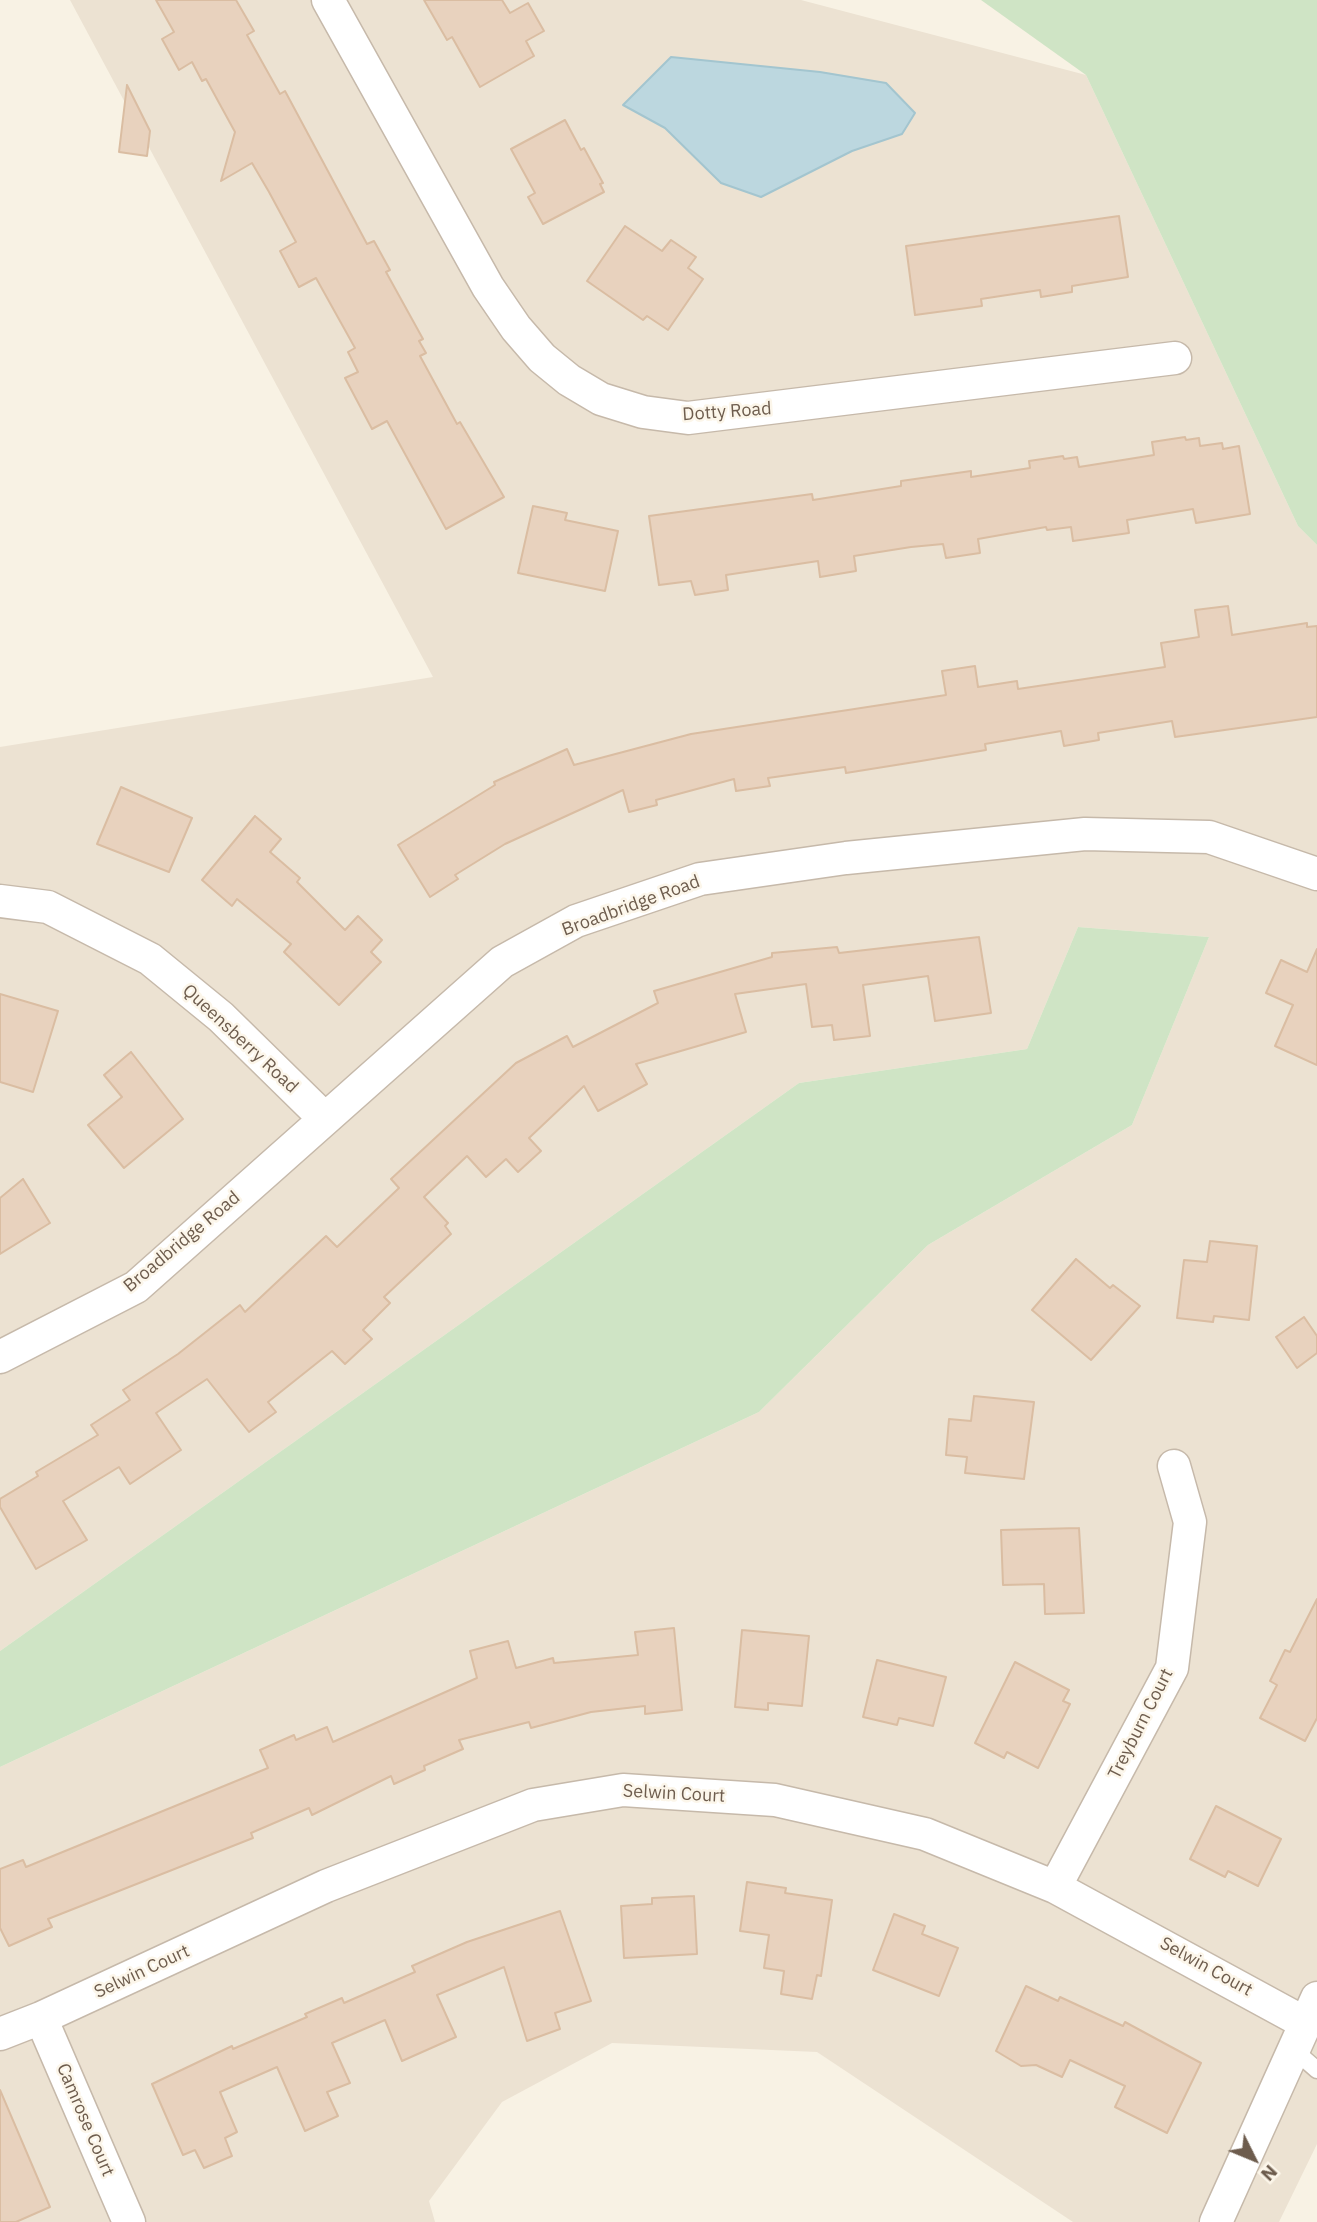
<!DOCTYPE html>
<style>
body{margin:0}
#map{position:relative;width:1317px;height:2222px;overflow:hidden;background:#f8f2e4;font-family:"IBM Plex Sans",sans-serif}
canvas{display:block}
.north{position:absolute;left:1219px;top:2124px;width:70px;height:70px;-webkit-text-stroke:5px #fcf6ea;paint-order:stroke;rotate:133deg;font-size:19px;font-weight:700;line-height:28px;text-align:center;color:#6d5c4d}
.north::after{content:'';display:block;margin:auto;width:24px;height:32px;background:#6d5c4d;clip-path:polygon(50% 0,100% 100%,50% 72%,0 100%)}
</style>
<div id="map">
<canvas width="1317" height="2222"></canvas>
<div class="north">N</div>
</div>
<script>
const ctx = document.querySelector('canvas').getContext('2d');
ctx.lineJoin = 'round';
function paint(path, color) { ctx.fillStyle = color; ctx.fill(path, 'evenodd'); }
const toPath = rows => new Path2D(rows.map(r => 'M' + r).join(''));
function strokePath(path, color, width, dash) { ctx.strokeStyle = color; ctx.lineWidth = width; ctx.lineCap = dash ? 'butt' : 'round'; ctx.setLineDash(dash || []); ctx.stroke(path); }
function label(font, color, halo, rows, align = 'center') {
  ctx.font = font + ' "IBM Plex Sans",sans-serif'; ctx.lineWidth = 5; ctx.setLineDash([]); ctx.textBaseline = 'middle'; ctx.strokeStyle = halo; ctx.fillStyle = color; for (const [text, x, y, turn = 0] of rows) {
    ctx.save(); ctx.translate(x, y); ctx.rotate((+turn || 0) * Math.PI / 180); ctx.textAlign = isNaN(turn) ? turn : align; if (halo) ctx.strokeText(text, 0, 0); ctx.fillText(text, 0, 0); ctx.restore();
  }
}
const residential = toPath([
 [70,0,801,0,1086,75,1298,526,1317,545,1317,2144,1279,2222,1073,2222,817,2052,612,2043,502,2102,429,2201,435,2222,0,2222,0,1767,759,1412,928,1245,1132,1125,1209,937,1078,927,1027,1049,799,1083,0,1651,0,747,433,677]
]);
const green = toPath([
 [981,0,1317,0,1317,545,1298,526,1086,75],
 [1078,927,1209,937,1132,1125,928,1245,759,1412,0,1767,0,1651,799,1083,1027,1049]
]);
const water = toPath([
 [671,57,820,72,886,83,915,113,902,134,852,151,761,197,721,183,665,128,623,105,671,57]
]);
const building = toPath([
 [156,0,236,0,254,31,247,35,280,94,285,91,367,244,374,241,390,270,386,272,423,339,419,341,426,353,420,356,457,424,460,422,504,497,446,529,387,421,372,429,345,378,358,372,348,352,355,348,316,278,299,287,280,251,296,242,269,192,252,163,221,181,235,132,206,79,202,81,192,62,179,70,162,39,174,32,156,0],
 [424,0,502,0,510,13,528,3,544,31,526,41,534,56,480,87,452,37,447,40,424,0],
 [127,85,150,131,147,156,119,152,127,85],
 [565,120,581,150,584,148,603,183,600,184,604,192,543,224,528,197,535,193,511,149,565,120],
 [1119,216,1128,277,1072,286,1072,292,1041,297,1040,290,981,299,982,306,915,315,906,246,1119,216],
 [625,226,662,251,671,240,696,257,688,268,703,279,668,330,647,316,643,320,587,281,625,226],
 [1185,437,1186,440,1199,438,1200,446,1222,443,1223,449,1239,446,1250,514,1196,523,1193,509,1127,520,1129,533,1073,541,1071,527,1047,530,1046,527,978,539,980,553,946,558,943,544,911,547,854,556,856,571,820,577,818,561,726,575,728,590,695,595,691,581,659,585,649,516,812,494,813,500,901,486,901,481,971,471,971,477,1030,468,1029,461,1063,456,1064,459,1077,457,1079,467,1154,455,1152,442,1185,437],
 [533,506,567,513,565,520,618,531,605,591,518,573,533,506],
 [1228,606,1232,635,1307,623,1307,627,1317,626,1317,717,1175,737,1172,721,1098,733,1099,740,1064,746,1061,731,985,744,986,750,921,761,846,773,845,767,768,778,770,786,736,791,734,779,656,800,657,805,629,812,623,790,505,844,455,875,458,879,430,897,398,845,495,785,494,782,567,749,574,765,691,734,946,695,942,671,975,666,978,687,1017,681,1018,689,1165,667,1161,643,1199,637,1195,610,1228,606],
 [121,787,192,818,169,872,97,844,121,787],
 [255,816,281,839,270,852,300,878,297,882,345,930,358,916,382,940,371,952,381,962,339,1005,284,952,291,944,237,899,232,906,202,880,255,816],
 [979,937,991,1013,935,1021,928,976,863,985,870,1036,834,1040,832,1025,812,1027,806,984,735,994,746,1032,636,1064,647,1084,598,1111,584,1086,529,1138,541,1151,518,1172,506,1159,486,1177,467,1156,424,1197,448,1223,445,1226,451,1234,384,1297,390,1303,363,1330,372,1339,345,1364,332,1351,268,1402,276,1412,249,1432,207,1379,156,1413,181,1450,130,1484,119,1467,63,1501,87,1540,36,1569,0,1507,0,1499,38,1476,36,1472,98,1435,91,1425,130,1400,123,1390,178,1354,240,1305,245,1312,326,1236,337,1247,399,1188,391,1179,516,1063,567,1036,573,1047,658,1003,654,991,772,957,772,953,837,947,839,953,979,937],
 [1317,949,1317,1065,1275,1046,1293,1005,1266,993,1281,960,1307,972,1317,949],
 [0,994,58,1011,33,1092,0,1082,0,994],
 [131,1052,183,1119,124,1168,88,1125,122,1097,104,1075,131,1052],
 [23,1179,50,1223,0,1254,0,1198,23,1179],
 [1210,1241,1257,1246,1249,1320,1214,1316,1213,1322,1177,1318,1184,1260,1207,1262,1210,1241],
 [1076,1259,1110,1288,1113,1285,1140,1306,1091,1360,1032,1310,1076,1259],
 [1304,1317,1317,1336,1317,1353,1297,1368,1276,1337,1304,1317],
 [974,1396,1034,1402,1024,1479,965,1473,967,1457,946,1455,949,1419,971,1421,974,1396],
 [1079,1528,1084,1613,1045,1614,1044,1584,1003,1585,1001,1530,1079,1528],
 [1317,1599,1317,1718,1305,1741,1260,1718,1277,1685,1270,1681,1285,1650,1290,1652,1317,1599],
 [674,1628,682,1710,645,1714,645,1706,591,1712,531,1728,529,1722,459,1740,463,1749,424,1766,425,1770,394,1784,391,1776,312,1815,309,1808,251,1833,253,1838,48,1919,52,1927,9,1946,0,1928,0,1869,23,1860,26,1867,268,1768,260,1750,294,1735,296,1740,327,1727,333,1742,477,1678,470,1651,508,1641,516,1668,553,1658,554,1663,638,1655,635,1632,674,1628],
 [742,1630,809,1636,802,1706,768,1703,768,1710,735,1707,742,1630],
 [877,1660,946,1677,933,1726,899,1718,897,1725,863,1717,877,1660],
 [1015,1662,1069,1690,1063,1701,1070,1704,1038,1768,1007,1752,1004,1758,975,1743,1015,1662],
 [1216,1806,1281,1839,1258,1886,1228,1871,1225,1877,1190,1859,1216,1806],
 [747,1882,786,1888,785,1893,832,1900,821,1976,817,1975,812,1999,781,1994,784,1971,764,1968,769,1935,740,1931,747,1882],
 [694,1896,697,1954,624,1958,621,1906,652,1904,652,1898,694,1896],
 [560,1911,591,2001,555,2013,560,2029,527,2041,504,1967,437,1995,456,2037,402,2061,385,2020,332,2043,350,2083,327,2092,338,2116,305,2131,277,2067,220,2092,237,2132,225,2138,232,2156,204,2168,195,2150,183,2155,152,2084,232,2046,233,2049,307,2017,305,2014,342,1998,344,2003,415,1972,412,1966,467,1942,560,1911],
 [894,1914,925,1926,922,1934,958,1948,939,1996,873,1970,894,1914],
 [1026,1986,1058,2001,1060,1997,1123,2026,1125,2022,1201,2063,1167,2133,1115,2107,1125,2086,1070,2060,1062,2077,1036,2065,1021,2066,996,2051,1026,1986],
 [0,2090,50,2207,16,2222,0,2222,0,2090]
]);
const service = toPath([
 [1293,2049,1317,2070]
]);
const minor = toPath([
 [328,0,488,287,516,328,542,358,569,380,601,399,643,412,688,418,1175,358],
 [0,901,48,907,150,959,221,1017,324,1118],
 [0,1357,136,1287,502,962,576,921,700,879,846,858,1085,834,1209,837,1317,874],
 [1055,1887,1172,1668,1190,1522,1174,1466],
 [41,2018,129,2222],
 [0,2034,41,2018,326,1886,533,1805,623,1790,775,1800,925,1834,1055,1887,1305,2023],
 [1216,2222,1317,1998]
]);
const streetNames = [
 ["Dotty Road",727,412,-4],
 ["Broadbridge Road",631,906,-20],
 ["Queensberry Road",240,1039,43],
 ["Broadbridge Road",182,1242,-40],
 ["Treyburn Court",1141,1724,-63],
 ["Selwin Court",674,1794,3],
 ["Selwin Court",1206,1967,29],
 ["Selwin Court",142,1972,-25],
 ["Camrose Court",85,2120,67]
];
paint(residential, '#ece2d2');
paint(green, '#cfe4c5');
paint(water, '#bcd7df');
strokePath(water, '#a3c5cf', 2);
paint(building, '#e8d2be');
strokePath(building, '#dabda2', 2);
strokePath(service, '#c6b9aa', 19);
strokePath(minor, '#c6b9aa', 35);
strokePath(service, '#fff', 16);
strokePath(minor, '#fff', 32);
label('18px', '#6d5c4d', '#fcf6ea', streetNames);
</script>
